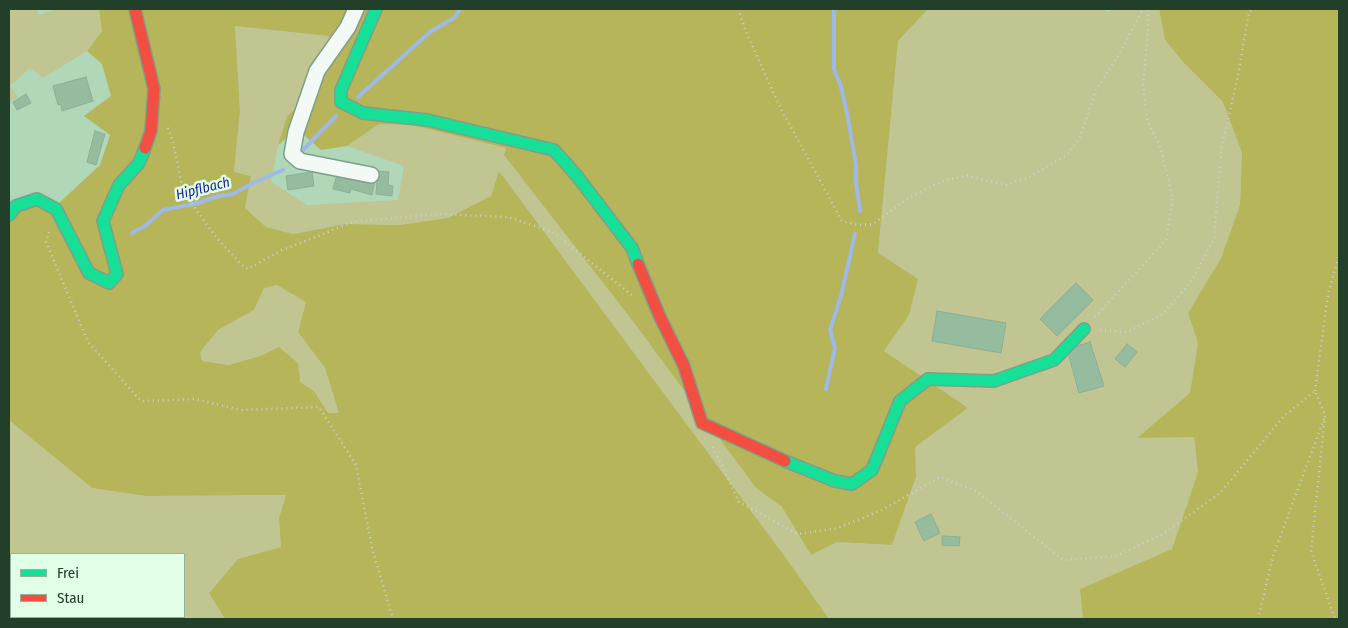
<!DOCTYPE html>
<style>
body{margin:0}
#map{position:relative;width:1348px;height:628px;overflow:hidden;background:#afd7b8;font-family:"Fira Sans Condensed",sans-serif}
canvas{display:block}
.frame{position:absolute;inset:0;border:10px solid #213f29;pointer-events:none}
.legend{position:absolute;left:10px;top:553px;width:175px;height:65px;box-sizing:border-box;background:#e1fee6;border:1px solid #94b29a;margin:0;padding:6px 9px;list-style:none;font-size:15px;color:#213f29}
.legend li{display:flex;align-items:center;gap:10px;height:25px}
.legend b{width:25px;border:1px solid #94b29a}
</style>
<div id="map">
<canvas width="1348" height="628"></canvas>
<div class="frame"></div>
<ul class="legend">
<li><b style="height:6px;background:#16e098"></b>Frei</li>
<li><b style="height:6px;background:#f24e42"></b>Stau</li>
</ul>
</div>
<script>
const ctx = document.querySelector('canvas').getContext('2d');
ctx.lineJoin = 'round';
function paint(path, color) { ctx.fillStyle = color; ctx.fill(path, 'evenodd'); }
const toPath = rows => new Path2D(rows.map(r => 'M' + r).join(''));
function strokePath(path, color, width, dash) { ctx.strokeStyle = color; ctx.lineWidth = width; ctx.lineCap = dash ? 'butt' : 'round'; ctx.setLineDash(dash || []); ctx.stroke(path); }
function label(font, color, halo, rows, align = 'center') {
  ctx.font = font + ' "Fira Sans Condensed",sans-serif'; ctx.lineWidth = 5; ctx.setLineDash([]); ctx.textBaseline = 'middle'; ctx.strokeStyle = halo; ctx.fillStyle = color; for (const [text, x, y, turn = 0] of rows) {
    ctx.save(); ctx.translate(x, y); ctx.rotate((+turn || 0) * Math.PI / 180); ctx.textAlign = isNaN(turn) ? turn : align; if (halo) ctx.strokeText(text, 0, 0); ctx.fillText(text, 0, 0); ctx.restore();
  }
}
const green = toPath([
 [9,9,36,9,39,15,56,9,99,9,102,31,87,51,43,78,30,68,10,86,18,97,9,102],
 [928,9,1101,9,1109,12,1113,9,1159,9,1165,40,1183,62,1223,102,1242,153,1240,205,1221,258,1188,313,1198,343,1190,393,1138,437,1194,437,1198,472,1172,549,1081,589,1083,619,829,619,791,565,499,171,491,196,448,218,400,225,346,224,293,234,266,227,245,208,251,176,234,172,240,111,235,26,328,36,342,45,316,91,287,116,278,145,271,182,307,205,398,200,404,166,347,146,379,124,412,125,506,148,504,155,635,324,756,488,782,507,811,555,837,542,892,545,916,477,915,447,884,351,909,315,878,254,898,41],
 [278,285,306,302,298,332,325,368,339,413,328,414,314,391,299,382,298,363,279,347,260,356,229,365,202,361,200,352,218,330,254,310,264,288],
 [9,420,92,488,146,496,286,495,279,518,281,547,238,559,209,593,225,619,9,619],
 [11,554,184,554,184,617,11,617]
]);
const forest = toPath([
 [99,9,928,9,898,41,878,253,918,279,909,315,884,351,968,408,915,447,916,477,892,545,837,542,811,555,782,507,756,488,635,324,504,155,506,148,412,125,379,124,347,146,321,150,297,129,278,145,287,116,316,91,342,45,328,36,235,26,240,111,234,172,251,176,245,208,266,227,293,234,346,224,400,225,448,218,491,196,499,171,791,565,829,619,225,619,209,593,238,559,281,547,279,518,286,495,146,496,92,488,9,420,9,205,59,203,100,165,110,135,84,116,111,96,102,64,87,51,102,31],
 [277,285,306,302,298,332,325,368,339,413,328,413,314,391,300,382,298,363,279,347,260,356,229,365,202,361,200,352,218,330,254,310,264,288],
 [1159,9,1339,9,1339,619,1083,619,1080,589,1172,549,1198,472,1194,437,1137,438,1190,393,1198,343,1188,313,1221,258,1240,205,1242,153,1223,102,1183,62,1165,40]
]);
const stream = toPath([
 [834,9,834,69,841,87,847,113,856,165,856,183,860,211],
 [358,97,430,32,454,18,460,9],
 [302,151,336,116],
 [132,233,145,226,163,210,198,203,218,196,233,194,255,182,283,170],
 [826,389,835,348,830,330,841,296,855,234]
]);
const building = toPath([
 [86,77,93,101,62,111,61,104,58,105,53,86,86,77],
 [26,94,31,103,17,110,13,102,26,94],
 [95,131,105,134,96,165,87,162,95,131],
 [338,171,375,181,372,195,351,189,350,193,333,189,338,171],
 [378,171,389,172,388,185,393,186,392,196,376,194,378,171],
 [312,172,314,186,288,190,286,176,312,172],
 [1076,283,1093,300,1057,336,1040,319,1076,283],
 [937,311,1006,323,1001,353,932,341,937,311],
 [1090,342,1104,386,1079,393,1067,349,1090,342],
 [1127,344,1137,352,1125,367,1115,359,1127,344],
 [931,514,940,533,924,541,915,522,931,514],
 [942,536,960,537,959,546,942,545,942,536]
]);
const path = toPath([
 [738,9,747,34,780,107,842,221,858,225,873,224,907,199,944,180,967,176,1007,185,1029,177,1067,155,1080,138,1096,90,1118,56,1143,9],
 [168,128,173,142,183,191,215,236,242,265,248,269,280,251,353,222,438,214,508,217,553,232,633,296],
 [49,232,46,242,88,342,141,401,195,399,240,410,319,407,356,465,372,548,393,619],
 [1095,317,1166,240,1173,199,1161,149,1147,120,1143,85,1148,32,1148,9],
 [1100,330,1127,332,1163,314,1192,280,1214,239,1221,150,1237,81,1248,17,1251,9],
 [1315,391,1328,294,1339,256],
 [713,447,739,502,798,534,838,528,882,510,940,477,976,491,1063,560,1116,556,1163,534,1220,493,1284,416,1315,391,1325,415,1311,551,1335,619],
 [1258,619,1273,556,1324,419]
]);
const street = toPath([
 [356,9,348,27,317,71,296,132,292,154,300,161,371,175]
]);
const fast = toPath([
 [376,9,341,90,341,102,363,113,427,120,554,150,577,176,632,248,638,264],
 [9,215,16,206,37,199,56,209,89,273,109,283,117,274,103,221,119,185,139,163,145,148],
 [785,461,835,481,852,484,872,470,900,401,928,379,994,381,1054,360,1084,329]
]);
const jam = toPath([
 [135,9,154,89,151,131,145,148],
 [638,264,660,317,684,366,702,423,785,461]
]);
const waterNames = [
 ["Hipflbach",203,189,-14]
];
paint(green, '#c1c592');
paint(forest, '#b7b559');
strokePath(stream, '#9ebae6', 4);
paint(building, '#96bca0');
strokePath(building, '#8dae95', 1);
strokePath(street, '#7f9f88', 18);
strokePath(fast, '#7f9f88', 14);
strokePath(jam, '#7f9f88', 14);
strokePath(path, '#c8d5cc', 2.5, [1, 4]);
strokePath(street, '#f3f9f4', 15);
strokePath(fast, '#16e098', 11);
strokePath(jam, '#f24e42', 11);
label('italic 14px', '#1f258f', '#e1fee6', waterNames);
</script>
